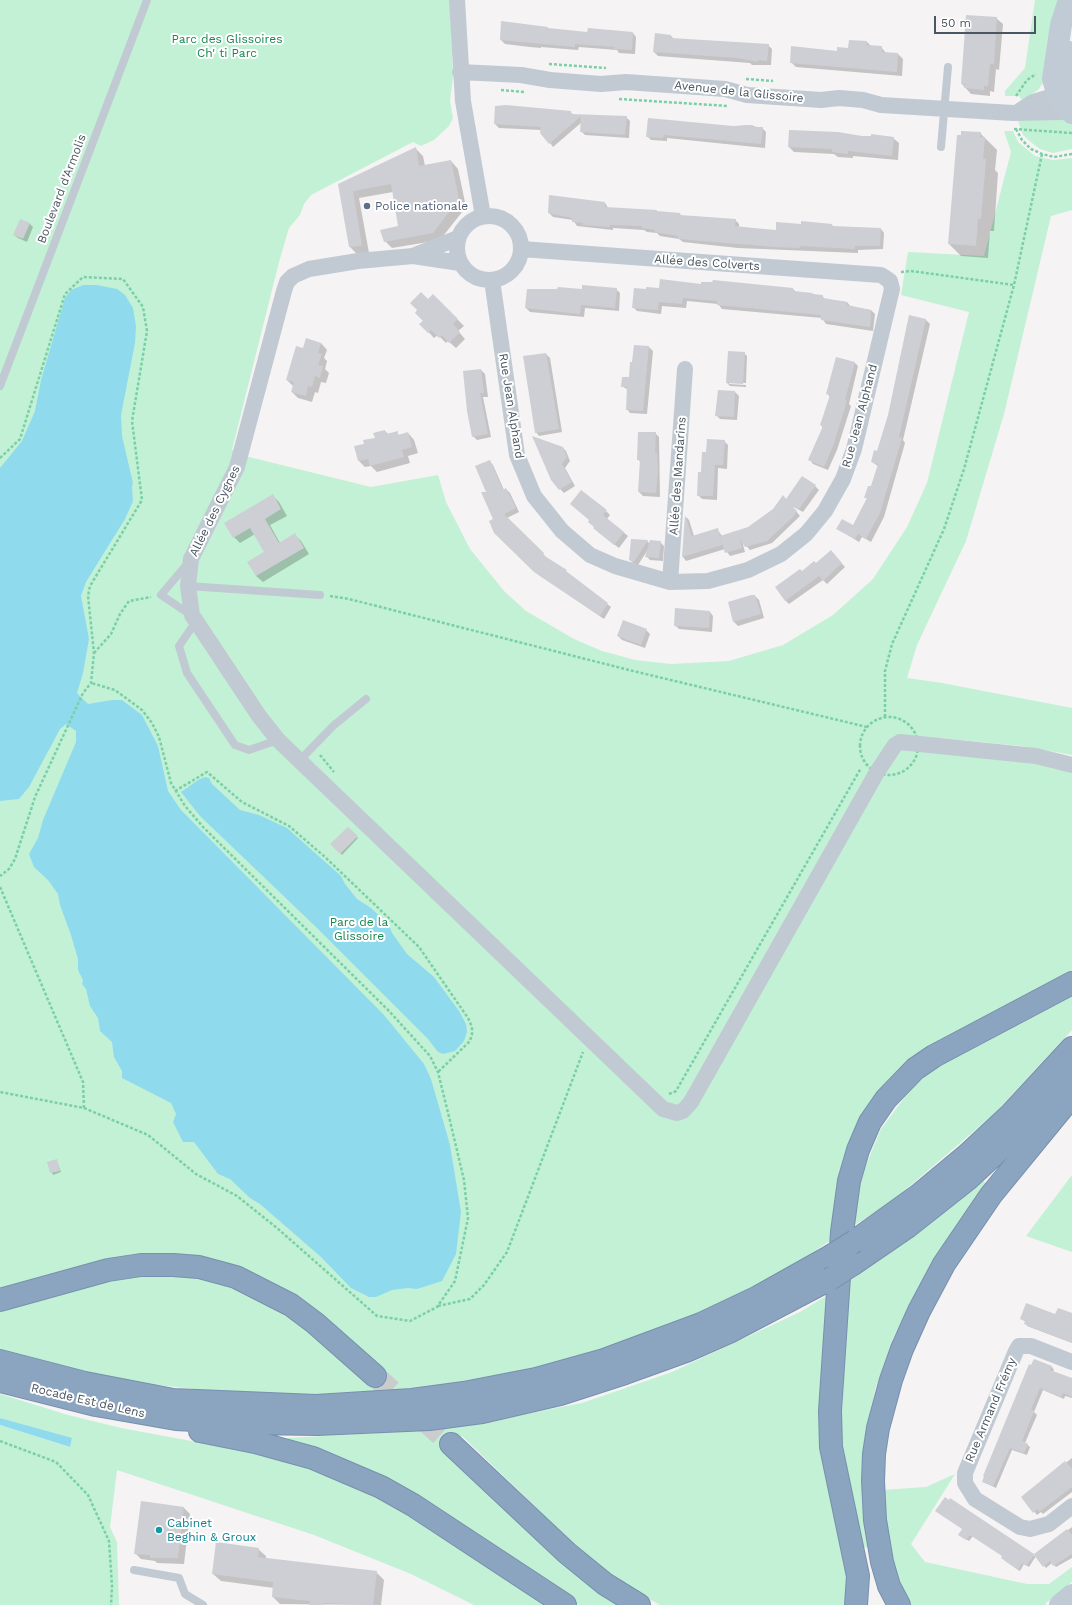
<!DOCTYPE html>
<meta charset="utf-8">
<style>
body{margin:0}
#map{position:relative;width:1072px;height:1605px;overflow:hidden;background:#f5f3f3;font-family:"Work Sans",sans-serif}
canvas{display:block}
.scale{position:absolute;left:934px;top:16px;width:102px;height:18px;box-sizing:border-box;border:2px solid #4a5661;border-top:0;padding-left:5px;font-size:12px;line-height:14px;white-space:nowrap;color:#4a5661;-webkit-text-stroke:3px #fff;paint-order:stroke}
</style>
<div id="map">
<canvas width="1072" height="1605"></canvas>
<div class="scale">50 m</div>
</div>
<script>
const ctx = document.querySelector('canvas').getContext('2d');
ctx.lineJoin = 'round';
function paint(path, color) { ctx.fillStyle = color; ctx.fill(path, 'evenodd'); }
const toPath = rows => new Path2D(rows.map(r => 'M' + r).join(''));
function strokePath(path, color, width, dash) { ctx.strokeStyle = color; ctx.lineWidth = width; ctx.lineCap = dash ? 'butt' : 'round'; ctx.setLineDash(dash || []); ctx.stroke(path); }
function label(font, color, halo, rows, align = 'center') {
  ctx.font = font + ' "Work Sans",sans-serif'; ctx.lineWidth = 4; ctx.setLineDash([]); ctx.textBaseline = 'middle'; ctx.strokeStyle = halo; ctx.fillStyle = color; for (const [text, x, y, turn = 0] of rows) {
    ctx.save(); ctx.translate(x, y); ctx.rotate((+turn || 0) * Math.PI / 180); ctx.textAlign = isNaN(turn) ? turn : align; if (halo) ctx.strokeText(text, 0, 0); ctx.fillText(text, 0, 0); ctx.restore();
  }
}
const green = toPath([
 [0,0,450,0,453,78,450,101,453,118,449,126,434,140,421,146,413,142,311,195,304,204,300,215,289,228,279,262,232,450,249,457,371,487,438,475,446,502,470,549,504,591,526,611,574,639,602,651,635,660,671,664,729,661,783,645,833,615,873,579,907,527,927,483,969,312,901,295,908,252,984,256,1011,152,1004,131,1013,131,1018,142,1035,156,1053,160,1072,158,1072,210,1051,216,1004,414,966,541,917,645,907,678,942,683,1072,708,1072,755,1022,746,939,738,1072,773,1072,977,897,1078,834,1238,795,1264,700,1315,603,1351,523,1373,431,1389,396,1390,313,1396,242,1394,129,1382,85,1374,0,1351,0,1309,122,1276,186,1275,238,1286,382,1368,334,1325,302,1300,271,1282,238,1266,201,1258,0,1292],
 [1035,0,1063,0,1046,79,1038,90,1022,100,1019,96,1005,96,1005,91,1025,68],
 [1038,116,1072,121,1072,149,1053,153,1040,149,1032,143,1023,135,1018,121],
 [1072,994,1072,1030,994,1114,891,1202,853,1226,861,1177,881,1129,914,1085,941,1065],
 [1072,1175,1072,1252,1026,1236],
 [983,1181,987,1184,947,1243,894,1336,875,1390,866,1434,864,1484,870,1546,860,1549,841,1433,849,1281,908,1241],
 [831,1293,849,1558,847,1605,660,1605,602,1571,462,1436,444,1449,622,1605,579,1605,414,1497,287,1441,288,1438,379,1433,457,1427,582,1403,672,1372,800,1312],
 [0,1394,68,1415,121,1428,256,1453,294,1464,352,1485,408,1515,549,1605,474,1605,411,1574,314,1535,117,1470,110,1527,117,1542,119,1605,0,1605,0,1425,69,1447,72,1439,0,1418],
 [955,1474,911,1544,925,1562,1027,1584,1049,1584,1072,1567,1072,1582,1046,1603,1046,1605,907,1605,887,1548,882,1490,926,1487]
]);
const water = toPath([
 [83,285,97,285,117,289,125,295,133,308,136,326,135,343,121,415,122,436,133,483,132,487,133,501,125,519,86,582,81,596,89,639,83,673,77,693,88,704,112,700,122,700,142,715,158,746,168,791,181,810,384,1015,424,1064,431,1079,450,1145,461,1212,456,1254,442,1281,417,1289,408,1288,392,1290,376,1297,369,1297,351,1288,321,1257,260,1204,250,1198,230,1179,218,1174,194,1142,183,1142,173,1122,176,1114,171,1103,122,1078,122,1071,114,1057,112,1042,100,1031,98,1018,90,1006,86,989,82,984,83,980,78,970,78,959,71,935,60,905,58,894,48,880,34,867,29,854,38,838,43,820,76,742,76,731,66,724,60,729,29,787,19,799,0,801,0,468,22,441,35,411,41,380,65,298,71,290],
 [205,777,209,778,212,784,240,810,259,815,287,828,341,876,345,884,357,899,371,908,389,925,392,933,407,954,434,977,459,1011,466,1024,467,1032,464,1041,455,1051,443,1054,438,1052,428,1039,316,927,200,816,181,792,198,780],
 [0,1418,72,1438,70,1447,0,1425]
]);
const shadow = toPath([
 [996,18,1003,24,999,70,996,69,994,92,990,91,990,96,971,94,962,84],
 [549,29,588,33,633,33,636,37,635,54,619,53,617,50,579,47,578,50,541,47,541,48,530,47,505,44,501,40],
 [671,36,674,39,768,45,772,49,771,65,752,65,750,63,658,56,654,52],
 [867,42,871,46,881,47,886,53,898,54,903,59,902,76,796,67,791,62,838,52],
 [570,112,574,115,626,117,630,121,629,138,585,135,581,131,582,122,553,147,541,130,499,128,495,124],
 [748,125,762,128,766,132,765,148,667,138,667,141,651,140,647,136],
 [980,133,997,150,995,170,998,173,994,231,990,231,988,258,961,256,949,244],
 [862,137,893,138,899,143,898,160,853,156,853,158,838,157,834,154,794,152,789,147],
 [416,149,423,156,425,166,451,161,458,169,466,207,440,240,392,248,385,241,399,227,393,192,359,198,369,253,357,254,350,247,339,184],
 [605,203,608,208,680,214,682,216,735,220,739,224,739,227,777,231,801,225,832,225,834,227,881,229,884,233,883,249,858,250,858,253,738,248,683,242,679,239,660,236,657,233,647,232,644,230,613,228,613,230,577,226,573,220,553,217,549,213],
 [29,223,33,227,27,242,18,238,14,235],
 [702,285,793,289,796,292,812,294,822,296,825,299,847,302,851,307,871,310,875,314,873,331,826,324,822,318,722,309,718,304,687,301,686,308,662,306,661,314,637,311,633,307,660,289],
 [616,289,620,293,619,311,585,308,584,317,530,312,526,308,583,290],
 [433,295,464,326,458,331,465,339,456,348,448,341,446,343,438,335,434,338,421,324,424,321,428,301],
 [910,316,926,320,930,324,903,440,905,443,884,517,871,542,862,537,859,542,838,529,853,526,867,499,866,497,871,487,878,466,872,462,878,452,889,415],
 [321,343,327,350,324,358,327,361,325,369,329,373,326,383,321,382,318,393,315,392,312,402,298,398,292,392,293,386,287,380],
 [649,347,653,351,647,414,630,413,627,409,628,390,622,386,630,378,633,363],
 [744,353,747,356,746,383,729,382,729,384,746,385,746,387,730,386,727,383],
 [546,354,550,358,562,432,539,436,536,432],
 [854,362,858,366,849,404,851,406,837,450,828,470,813,464,810,460,823,428,821,425,830,397,827,393],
 [481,370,485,374,488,397,483,397,491,437,477,440,473,436],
 [735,392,739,396,737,420,720,419,716,415],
 [385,431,389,435,397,433,400,436,408,433,414,440,418,453,408,456,410,463,377,472,371,466,365,467,359,461,355,447,365,445],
 [655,433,659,437,660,497,643,496,639,492,641,463,638,459],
 [724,441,728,445,727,469,718,468,717,500,702,499,698,495,707,453],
 [562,447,566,451,570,461,565,468,575,486,564,493,560,489],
 [489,461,493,465,504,490,506,489,510,493,519,512,507,518,547,558,611,607,604,619,539,575,494,519,487,493],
 [815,486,819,490,803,512,792,506,800,516,772,543,750,550,742,541,745,552,730,556,725,549,686,561,683,557,686,517,689,520,694,536,717,529,722,536,749,528,787,500],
 [273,496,279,502,287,516,270,525,280,543,295,535,301,541,309,554,263,582,256,576,265,552,255,534,240,543,234,537],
 [606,511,610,515,607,519,628,536,619,548,598,532,590,520],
 [647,541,650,544,660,542,664,546,663,561,650,560,646,556,647,551,638,565,634,564,630,560],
 [834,555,845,567,827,584,823,580,789,604,785,600,803,573],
 [755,596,759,600,764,618,738,626,734,622,729,603],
 [710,612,713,616,712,632,679,629,675,625],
 [646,630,650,634,645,648,622,640,618,636],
 [348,828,358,838,342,855,332,844],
 [57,1161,61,1172,53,1175,48,1163],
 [1056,1316,1072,1318,1072,1343,1027,1326,1026,1322,1021,1319],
 [1034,1360,1052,1367,1054,1370,1053,1372,1072,1379,1072,1398,1065,1396,1064,1399,1043,1390,1034,1412,1037,1415,1025,1443,1030,1447,1027,1455,1012,1450,996,1488,983,1482],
 [1072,1458,1072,1492,1043,1514,1041,1512,1037,1515,1023,1497],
 [950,1499,1034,1556,1072,1527,1072,1558,1056,1567,1052,1563,1046,1568,1036,1556,1029,1567,1024,1564,1020,1571,1004,1560,1003,1556,973,1536,969,1541,961,1536,963,1529,949,1502],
 [142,1502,184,1508,190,1514,184,1564,157,1563,155,1561,141,1559,135,1553],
 [258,1549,266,1556,266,1559,376,1572,384,1580,381,1605,280,1604,273,1597,274,1588,221,1581,213,1574]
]);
const building = toPath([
 [966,15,997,17,994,64,990,64,988,86,984,86,984,90,964,88,965,84,961,84],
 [501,21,548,27,548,28,587,32,588,28,633,32,632,50,614,49,615,47,575,44,575,47,500,40],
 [655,33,671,35,671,38,769,44,767,61,758,60,758,62,738,58,653,52],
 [849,40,867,41,867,45,882,46,882,52,898,53,897,72,790,63,791,46,837,51,837,47,848,48],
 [506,105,571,111,571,114,627,116,625,135,580,132,581,116,549,144,540,133,541,127,494,124,495,106],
 [648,118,733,126,753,125,753,127,763,127,761,144,664,135,663,138,646,137],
 [789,130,838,132,862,136,871,136,871,134,894,137,892,156,848,151,848,154,832,152,832,149,788,147],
 [961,131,981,132,980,137,985,137,983,159,986,159,981,219,978,219,976,246,948,244,957,135,961,135],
 [416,147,419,166,451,160,459,199,433,233,384,242,380,230,398,226,391,184,353,191,362,246,349,247,338,184],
 [549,195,605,202,605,207,657,210,657,211,680,213,680,215,736,219,735,226,753,228,776,230,776,222,801,224,801,221,832,224,832,226,881,228,880,246,855,246,855,249,800,246,800,248,775,247,678,239,678,236,655,232,655,230,642,228,642,226,610,225,610,227,582,225,583,223,572,222,572,218,548,213],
 [20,219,30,223,23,239,13,235],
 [660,279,701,284,701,282,712,282,713,280,793,288,793,291,813,293,812,294,823,295,823,298,847,302,847,305,871,310,870,327,821,320,821,315,717,305,717,301,683,298,682,304,659,302,658,310,632,308,634,288,646,289,646,287,659,288],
 [582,285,617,288,615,308,581,305,580,314,525,308,527,289,557,289,558,287,582,289],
 [421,292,428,299,433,294,458,319,453,324,460,332,449,343,442,335,439,338,431,330,428,333,419,324,423,321,415,313,417,310,410,303],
 [909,315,926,319,899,437,902,438,880,513,866,539,858,534,855,539,836,529,842,519,853,525,867,498,864,498,868,486,871,486,878,464,871,462,874,450,877,451,888,415],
 [306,338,321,343,318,353,322,354,318,365,323,366,320,378,315,376,312,387,308,386,306,396,291,392,294,382,286,380,296,346,303,348],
 [634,345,649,346,643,411,626,410,627,387,621,387,622,377,629,377,630,362,632,362],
 [728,351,745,352,743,384,726,383],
 [546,353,559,429,535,433,523,356],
 [836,357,855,362,845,400,847,401,833,446,824,467,808,460,823,426,820,425,830,395,826,394],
 [481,369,484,393,480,393,488,434,472,437,467,411,463,371],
 [718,390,735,391,734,417,715,416],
 [385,430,386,434,398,431,398,435,408,432,412,447,402,450,404,457,370,466,368,459,358,461,354,446,364,444,363,440,375,438,373,433],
 [638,432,656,432,655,452,657,453,658,469,656,493,638,492,640,460,637,460],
 [532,436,563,447,567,457,562,464,572,482,559,490,551,480],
 [707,439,725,440,723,465,715,465,713,496,697,496,698,472,701,472,702,452,706,452],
 [490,460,503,490,506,488,516,508,504,514,544,553,543,555,567,570,566,571,608,603,600,616,534,572,494,533,489,521,493,519,481,492,486,492,475,466],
 [802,476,816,485,799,509,791,505,797,511,793,517,767,541,745,547,739,538,742,548,725,553,720,536,748,527,773,509,783,495,786,499],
 [581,490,607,510,603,515,624,532,614,545,593,528,594,527,588,522,589,520,570,504],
 [273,494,281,509,265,519,279,543,295,533,304,548,256,576,247,562,264,552,250,528,233,538,224,523],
 [685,515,692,536,718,528,722,545,682,557],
 [631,539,648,540,634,562,629,560],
 [650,540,661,541,659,558,645,557],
 [831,550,842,563,823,581,819,576,785,601,775,587,800,569,802,571,814,561,816,563],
 [751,595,755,595,761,614,733,622,728,602],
 [675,608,710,611,709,628,674,626],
 [623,620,647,629,641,645,617,636],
 [348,827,358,836,340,854,330,844],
 [57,1159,60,1171,50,1173,47,1162],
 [1026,1303,1055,1314,1058,1308,1072,1313,1072,1343,1024,1324,1025,1321,1020,1319],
 [1034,1359,1052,1366,1050,1370,1072,1378,1072,1397,1063,1393,1061,1397,1040,1388,1031,1409,1034,1411,1022,1441,1028,1444,1024,1453,1010,1448,993,1486,982,1482,984,1476,983,1476,1029,1364,1031,1365],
 [1065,1461,1072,1469,1072,1487,1039,1512,1038,1509,1033,1513,1021,1497],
 [945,1497,949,1500,950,1498,1034,1554,1067,1529,1072,1535,1072,1554,1053,1566,1050,1561,1043,1567,1034,1555,1026,1566,1022,1563,1018,1570,1001,1558,1002,1556,970,1535,966,1540,958,1535,962,1529,935,1511],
 [141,1501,184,1507,178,1558,150,1558,150,1555,134,1554],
 [216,1542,259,1548,258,1557,377,1571,373,1605,323,1603,323,1605,309,1605,310,1601,272,1597,273,1582,212,1574]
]);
const highwayTunnel = toPath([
 [375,1376,451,1444]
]);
const path = toPath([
 [549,64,606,68],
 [746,79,773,81],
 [501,90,524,92],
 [1016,96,1027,80,1036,74],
 [619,99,728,106],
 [1014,129,1072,133],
 [1016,129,1022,140,1031,149,1042,154,1054,157,1072,154],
 [901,272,911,271,1014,285],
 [0,458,20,439,65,294,83,277,123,279,143,307,147,331,132,421,142,500,90,586,88,596,94,653,91,683,83,693,35,797,15,859,9,869,0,876],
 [330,596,349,599,629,670,867,727],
 [94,653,111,634,120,614,129,601,151,597],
 [885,717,885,671,892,644,944,529,964,469,1014,285,1042,154],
 '860 746a29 29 0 1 1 58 0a29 29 0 1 1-58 0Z',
 [320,755,334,772],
 [175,791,207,772,242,802,289,826,325,857,419,947,468,1018,472,1027,472,1034,470,1041,438,1072],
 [0,887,83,1082,84,1108,0,1092],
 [669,1094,676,1091,861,768],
 [84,1108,148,1135,196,1174,237,1196,277,1228,377,1316,410,1321,437,1307,455,1281,468,1218,464,1180,450,1121,438,1072,430,1056,389,1011,204,828,185,806,171,783,159,737,152,723,142,710,115,690,91,683],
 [438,1306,470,1299,484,1285,507,1252,583,1052],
 [0,1441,56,1462,88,1495,109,1541,112,1586,111,1605]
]);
const lane = toPath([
 [941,147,948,67],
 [0,386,147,0],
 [188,563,161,595,191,615],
 [188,586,320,595],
 [195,623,179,646,187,673,235,745,249,750,278,740],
 [300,760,333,726,366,699],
 [134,1570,179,1578,185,1594,203,1605]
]);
const street = toPath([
 [457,0,463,101,483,216],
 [460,72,521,75,550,80,601,84,626,82,725,89,747,95,821,100,839,98,863,100,881,105,1013,113,1063,112,1072,110],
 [1018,112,1033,102,1068,92],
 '457 248a32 32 0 1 1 64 0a32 32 0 1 1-64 0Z',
 [458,238,413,256,460,263],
 [413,256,358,261,309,269,293,276,287,282,284,291,237,467,191,559,188,586,192,615,259,716,278,740,663,1109,677,1113,683,1111,691,1102,877,772,895,745,900,742,1036,756,1072,765],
 [492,280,517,455,534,496,562,531,590,555,615,566,670,582,708,581,748,570,781,554,806,534,825,511,843,479,854,449,892,289,890,281,881,275,521,249],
 [670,582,685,369],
 [1072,1362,1031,1346,1019,1346,1016,1351,965,1473,965,1483,975,1499,1020,1527,1030,1529,1049,1524,1072,1506]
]);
const secondary = toPath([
 [1069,0,1061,25,1053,79,1058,96,1072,113],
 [1069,52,1067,70,1068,80,1072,90],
 [1060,1605,1072,1595]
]);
const highway = toPath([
 [855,1241,919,1195,967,1155,1011,1114,1072,1048],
 [853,1264,907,1227,969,1178,1010,1140,1072,1076],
 [0,1300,108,1270,141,1265,173,1265,199,1267,236,1277,291,1305,315,1323,375,1376],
 [0,1361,85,1383,173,1400,316,1406,412,1400,464,1393,536,1379,604,1360,701,1324,758,1297,831,1256],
 [0,1381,96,1405,176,1419,252,1423,318,1424,429,1419,482,1412,560,1394,625,1373,686,1351,729,1332,830,1279],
 [200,1431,255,1442,313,1458,381,1487,413,1505,565,1605],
 [451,1444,567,1553,605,1584,639,1605],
 [856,1605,858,1576,831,1447,830,1411,842,1232,849,1181,858,1150,870,1122,886,1099,915,1069,934,1056,1072,983],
 [899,1605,889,1586,882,1562,875,1520,873,1481,874,1454,878,1428,891,1380,902,1349,919,1311,944,1264,991,1195,1072,1096]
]);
const highwayBridge = toPath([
 [831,1256,855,1241],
 [830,1279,853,1264]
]);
const markers = [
 [367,206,4,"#5c6f8a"],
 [159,1530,4,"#0f9aa8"]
];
const parkNames = [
 ["Parc des Glissoires",227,39],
 ["Ch' ti Parc",227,53],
 ["Parc de la",359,922],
 ["Glissoire",359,936]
];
const streetNames = [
 ["Avenue de la Glissoire",739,92,6],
 ["Boulevard d'Armolis",62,189,-69],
 ["Allée des Colverts",707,263,4],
 ["Rue Jean Alphand",511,406,81],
 ["Rue Jean Alphand",860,416,-75],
 ["Allée des Mandarins",678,476,-86],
 ["Allée des Cygnes",215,511,-64],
 ["Rocade Est de Lens",88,1401,13],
 ["Rue Armand Frémy",991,1410,-67]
];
const serviceNames = [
 ["Police nationale",375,206]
];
const cultureNames = [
 ["Cabinet",167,1523],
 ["Beghin & Groux",167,1537]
];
paint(green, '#c3f1d5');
paint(water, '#90daee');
paint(shadow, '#0003');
paint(building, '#cdcfd5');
strokePath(highwayTunnel, '#caccce', 22, [22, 11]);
strokePath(highway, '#7690ad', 24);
strokePath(path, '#7ad0a6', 2.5, [3, 2]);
strokePath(lane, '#c1cad2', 8);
strokePath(street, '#c1cad2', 16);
strokePath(secondary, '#c1cbd6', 22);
strokePath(highway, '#8ba5c1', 22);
strokePath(highwayBridge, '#7690ad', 24, []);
strokePath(highwayBridge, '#8ba5c1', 22);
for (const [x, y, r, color] of markers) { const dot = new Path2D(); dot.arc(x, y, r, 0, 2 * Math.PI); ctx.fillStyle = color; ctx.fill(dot); strokePath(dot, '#fff', 1.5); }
label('12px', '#17864f', '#fff', parkNames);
label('12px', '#4a5661', '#fff', streetNames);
label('12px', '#4e5e75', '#fff', serviceNames, 'left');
label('12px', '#0d838f', '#fff', cultureNames, 'left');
</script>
